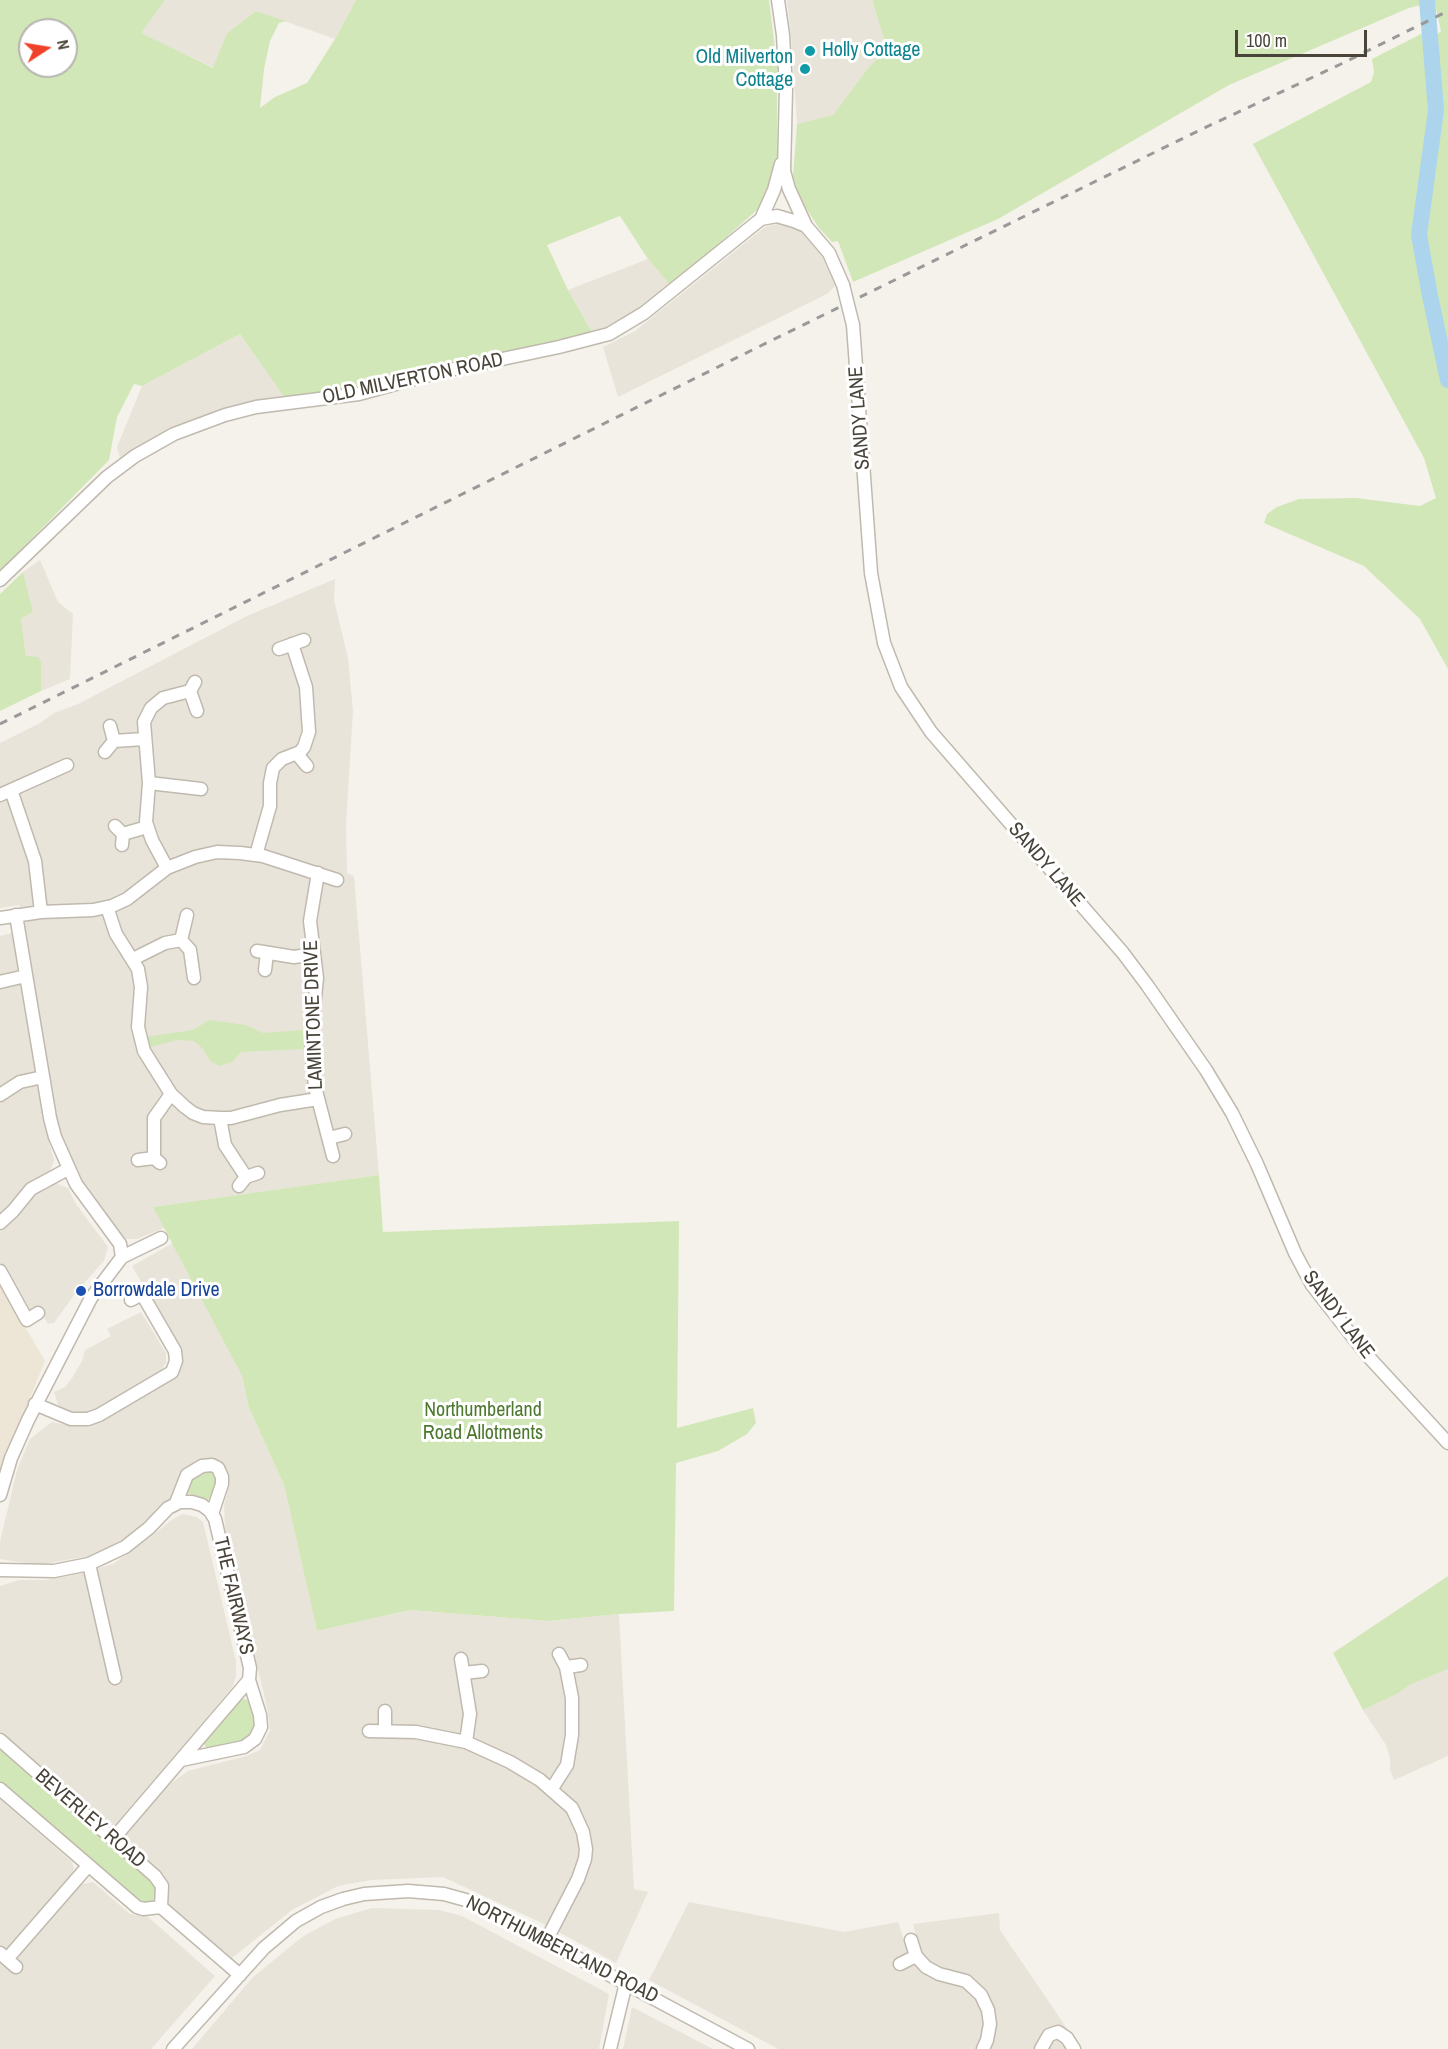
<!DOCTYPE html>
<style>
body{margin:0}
#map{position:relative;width:1448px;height:2049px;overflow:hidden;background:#f5f2ec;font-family:"Archivo Narrow",sans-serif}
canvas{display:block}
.north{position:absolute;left:18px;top:18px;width:60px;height:60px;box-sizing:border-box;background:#fff;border:2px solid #b6b4b0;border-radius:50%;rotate:78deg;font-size:16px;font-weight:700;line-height:24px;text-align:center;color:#494339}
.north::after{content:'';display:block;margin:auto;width:21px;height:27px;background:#ef4229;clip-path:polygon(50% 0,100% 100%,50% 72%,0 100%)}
.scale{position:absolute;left:1235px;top:30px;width:132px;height:27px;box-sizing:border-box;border:3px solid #494339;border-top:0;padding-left:8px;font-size:18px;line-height:21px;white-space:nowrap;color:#494339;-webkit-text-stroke:4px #fff;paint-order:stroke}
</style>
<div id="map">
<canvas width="1448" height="2049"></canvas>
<div class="north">N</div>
<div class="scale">100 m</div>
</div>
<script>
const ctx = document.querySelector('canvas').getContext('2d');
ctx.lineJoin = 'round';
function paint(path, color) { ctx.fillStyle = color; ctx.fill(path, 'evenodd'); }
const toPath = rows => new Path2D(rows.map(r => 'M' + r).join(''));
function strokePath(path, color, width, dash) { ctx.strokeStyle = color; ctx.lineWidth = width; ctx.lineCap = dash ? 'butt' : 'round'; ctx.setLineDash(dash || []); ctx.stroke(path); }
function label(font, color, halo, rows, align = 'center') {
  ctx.font = font + ' "Archivo Narrow",sans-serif'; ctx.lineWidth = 6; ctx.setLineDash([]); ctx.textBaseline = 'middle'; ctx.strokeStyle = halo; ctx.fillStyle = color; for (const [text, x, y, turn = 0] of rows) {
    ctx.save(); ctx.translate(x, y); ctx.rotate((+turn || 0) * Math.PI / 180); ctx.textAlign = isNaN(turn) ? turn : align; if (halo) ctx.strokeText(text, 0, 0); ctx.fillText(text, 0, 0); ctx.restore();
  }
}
const residential = toPath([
 [165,0,356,0,335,39,256,11,227,33,214,68,140,33],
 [787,0,872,0,887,49,868,68,833,115,797,124,791,35],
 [780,223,801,231,819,250,835,286,827,294,618,397,603,347,635,331,765,227],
 [648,259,671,286,623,321,592,332,568,290],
 [240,334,284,397,231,408,154,437,120,458,117,447,142,386],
 [40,560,58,602,73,614,70,679,41,691,41,662,26,656,21,619,33,612,23,572],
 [335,579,334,600,348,658,353,711,346,824,347,873,354,876,379,1175,154,1207,164,1228,137,1239,126,1239,120,1235,89,1193,73,1167,62,1142,54,1110,41,1114,54,1160,52,1166,49,1172,34,1181,0,1216,0,936,24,930,19,905,0,908,0,743,40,723,54,713,78,704,247,616],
 [54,1183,68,1188,76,1204,108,1247,104,1261,77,1291,54,1323,48,1324,38,1306,26,1311,0,1262,0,1232,16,1218,39,1190],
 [173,1243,242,1376,249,1408,284,1485,317,1631,410,1610,548,1621,619,1614,634,1889,648,1892,616,1963,544,1924,443,1877,371,1880,338,1886,292,1910,232,1958,168,1906,167,1885,164,1875,126,1841,124,1836,171,1783,188,1771,246,1756,260,1750,270,1730,268,1712,225,1527,224,1506,230,1483,228,1474,224,1466,212,1458,205,1458,190,1465,180,1477,171,1500,140,1528,113,1545,89,1556,38,1565,0,1559,0,1542,17,1470,30,1439,52,1422,66,1425,81,1425,94,1421,176,1375,182,1366,180,1350,132,1266],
 [141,1312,166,1353,166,1363,161,1370,93,1410,80,1414,70,1413,62,1409,58,1405,54,1392,65,1387,72,1378,82,1361,85,1350,111,1336,107,1329],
 [183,1514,197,1517,203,1522,236,1661,236,1675,233,1686,118,1826,112,1828,0,1732,0,1586,19,1580,46,1580,79,1574,113,1564,148,1539,173,1519],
 [1448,1669,1448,1756,1394,1780,1390,1770,1390,1758,1386,1745,1363,1710,1399,1693,1408,1685],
 [0,1799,72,1862,74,1869,72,1878,11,1947,5,1948,0,1948],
 [93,1882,130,1914,147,1916,215,1976,151,2049,0,2049,0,1960,20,1966,17,1960,20,1951,77,1885],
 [689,1902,844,1932,898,1922,904,1940,916,1935,913,1924,999,1913,1000,1930,1081,2049,778,2049,649,1980],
 [372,1908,439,1910,462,1916,609,1994,599,2049,192,2049,253,1977,302,1937,335,1919],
 [632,2007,713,2049,623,2049]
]);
const education = toPath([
 [0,1283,45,1361,0,1473]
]);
const green = toPath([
 [0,0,165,0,141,33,213,68,227,33,256,11,286,21,279,23,270,41,264,69,260,108,275,97,307,83,335,39,356,0,769,0,777,65,777,158,769,185,758,209,671,286,648,259,620,216,547,245,568,290,592,332,405,375,350,391,320,396,284,397,240,334,142,386,134,384,117,417,109,460,0,571],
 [30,30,66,30,66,66,30,66],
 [872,0,1448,0,1448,669,1420,619,1364,566,1264,523,1267,514,1277,507,1299,499,1356,498,1420,506,1436,498,1424,458,1253,144,1371,82,1374,72,1372,59,1423,33,1431,41,1441,31,1435,4,1428,3,1409,8,1229,85,998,219,853,282,838,241,832,242,819,228,800,199,793,176,797,124,833,115,868,68,887,49],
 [23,572,33,612,21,619,26,656,38,657,41,662,41,691,0,711,0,594],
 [209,1020,246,1025,263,1033,303,1030,304,1049,241,1052,232,1062,220,1066,210,1061,203,1049,194,1041,177,1040,147,1048,145,1037,193,1030],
 [379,1175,383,1232,679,1221,677,1428,753,1408,756,1423,747,1434,718,1451,676,1463,674,1611,619,1614,548,1621,410,1610,317,1631,284,1485,249,1408,242,1376,153,1207],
 [208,1468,219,1475,215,1496,207,1500,202,1500,188,1493,187,1482],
 [1448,1576,1448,1669,1409,1685,1399,1693,1363,1710,1333,1653],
 [245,1699,252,1702,257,1725,247,1741,207,1749,203,1742,238,1700],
 [0,1746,157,1885,153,1902,140,1905,0,1783]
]);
const river = toPath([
 [1427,0,1436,110,1419,235,1430,296,1448,380]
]);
const minor = toPath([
 [778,0,783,35,786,89,784,171,789,189,806,226],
 [761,219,774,190,781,164],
 [853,325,871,573,884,643,901,687,931,732,1123,953,1147,985,1206,1070,1232,1113,1257,1164,1295,1253,1312,1285,1366,1354,1448,1443],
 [0,580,107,477,135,456,174,434,225,415,256,407,359,394,436,373,559,347,609,334,644,313,761,219,777,216,794,221,806,226,829,253,843,285],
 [279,649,304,640],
 [195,682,190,691,197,711],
 [114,741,144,739],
 [105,752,114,741,110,726],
 [297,754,307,766],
 [149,783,201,789],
 [11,790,35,861,41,912],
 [0,795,67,765],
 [115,826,123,834,122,845],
 [123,834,147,827],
 [256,855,270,806,270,783,273,768,282,759,300,752,304,747,309,732,306,687,292,644],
 [167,868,152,840,146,822,149,783,144,722,151,708,163,698,190,691],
 [318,873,310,921,317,978,311,1037,312,1059,315,1087,333,1156],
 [107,907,116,934,138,969,141,987,138,1027,144,1051,171,1094,185,1107,193,1113,203,1117,220,1118,231,1118,280,1105,318,1099],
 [16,915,50,1118,55,1137,76,1184,120,1244,122,1257],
 [0,918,41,912,93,910,112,906,127,899,167,868,195,857,217,852,240,853,263,856,337,880],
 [181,940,187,915],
 [257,951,294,957,314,954],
 [133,959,165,943,181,940,190,950,194,978],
 [265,970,267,953],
 [0,982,26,976],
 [0,1095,20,1082,43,1077],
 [220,1118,225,1145,246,1177],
 [329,1138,345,1134],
 [154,1158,154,1118,171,1094],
 [138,1160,154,1158,160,1163],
 [239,1186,246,1177,258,1173],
 [0,1223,13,1211,31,1189,68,1169],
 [0,1271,27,1320,38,1313],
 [35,1404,71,1419,88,1419,99,1415,172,1372,176,1361,175,1351,142,1294,131,1300],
 [0,1495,11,1458,28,1420,91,1298,122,1257,161,1238],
 [176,1503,187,1475,202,1466,212,1465,218,1468,222,1477,222,1484,212,1514],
 [89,1564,115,1678],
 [0,1570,54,1571,89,1564,125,1547,149,1528,168,1508,180,1502,192,1502,202,1505,210,1511,215,1519,250,1668,249,1680,113,1839],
 [461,1659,470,1714,466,1742],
 [566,1667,581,1665],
 [464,1673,482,1671],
 [369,1731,416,1732,466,1742,510,1762,540,1780,572,1808,583,1832,586,1849,585,1859,578,1879,546,1941],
 [385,1731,385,1711],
 [0,1740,155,1876,162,1886,161,1907],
 [181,1760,244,1747,255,1739,261,1727,260,1715,249,1680],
 [0,1789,137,1907,143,1909,161,1907,240,1975],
 [551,1790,567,1765,572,1735,572,1698,566,1667,559,1654],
 [911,1940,916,1956,926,1967,939,1974,966,1981,981,1995,988,2010,990,2024,987,2040,983,2049],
 [0,1953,16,1967],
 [7,1959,88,1866],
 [900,1964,916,1956],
 [173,2049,264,1948,296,1921,321,1907,343,1899,364,1894,408,1891,444,1894,473,1902,748,2049],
 [610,2049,626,1983],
 [1041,2049,1049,2035,1058,2032,1067,2038,1074,2049]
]);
const rail = toPath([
 [0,724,740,356,1200,130,1341,64,1448,11]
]);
const minorBridge = toPath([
 [843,285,853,325]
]);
const markers = [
 [810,51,6,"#0f9aa8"],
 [805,69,6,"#0f9aa8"],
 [81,1291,6,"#1a4fb4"]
];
const cultureNames = [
 ["Holly Cottage",822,51],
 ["Old Milverton",793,58,"right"],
 ["Cottage",793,81,"right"]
];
const streetNames = [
 ["OLD MILVERTON ROAD",413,379,-12],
 ["SANDY LANE",860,418,-94],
 ["SANDY LANE",1046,865,49],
 ["LAMINTONE DRIVE",314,1015,-92],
 ["SANDY LANE",1338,1315,53],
 ["THE FAIRWAYS",233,1596,77],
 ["BEVERLEY ROAD",90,1819,41],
 ["NORTHUMBERLAND ROAD",562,1950,27]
];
const transitNames = [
 ["Borrowdale Drive",93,1291]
];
const parkNames = [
 ["Northumberland",483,1411],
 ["Road Allotments",483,1434]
];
paint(residential, '#e9e4da');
paint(education, '#ede6d7');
paint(green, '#d2e7b7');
strokePath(river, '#acd4ed', 16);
strokePath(minor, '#c0b9ae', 15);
strokePath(minor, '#fff', 12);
strokePath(rail, '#999', 3, [8, 8]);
strokePath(minorBridge, '#c0b9ae', 15, []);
strokePath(minorBridge, '#fff', 12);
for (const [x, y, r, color] of markers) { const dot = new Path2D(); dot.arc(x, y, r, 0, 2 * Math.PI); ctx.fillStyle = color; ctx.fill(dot); strokePath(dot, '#fff', 2); }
label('20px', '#0d838f', '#fff', cultureNames, 'left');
label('20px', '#494339', '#fff', streetNames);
label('20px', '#164399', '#fff', transitNames, 'left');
label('20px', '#4d792f', '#fff', parkNames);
</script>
